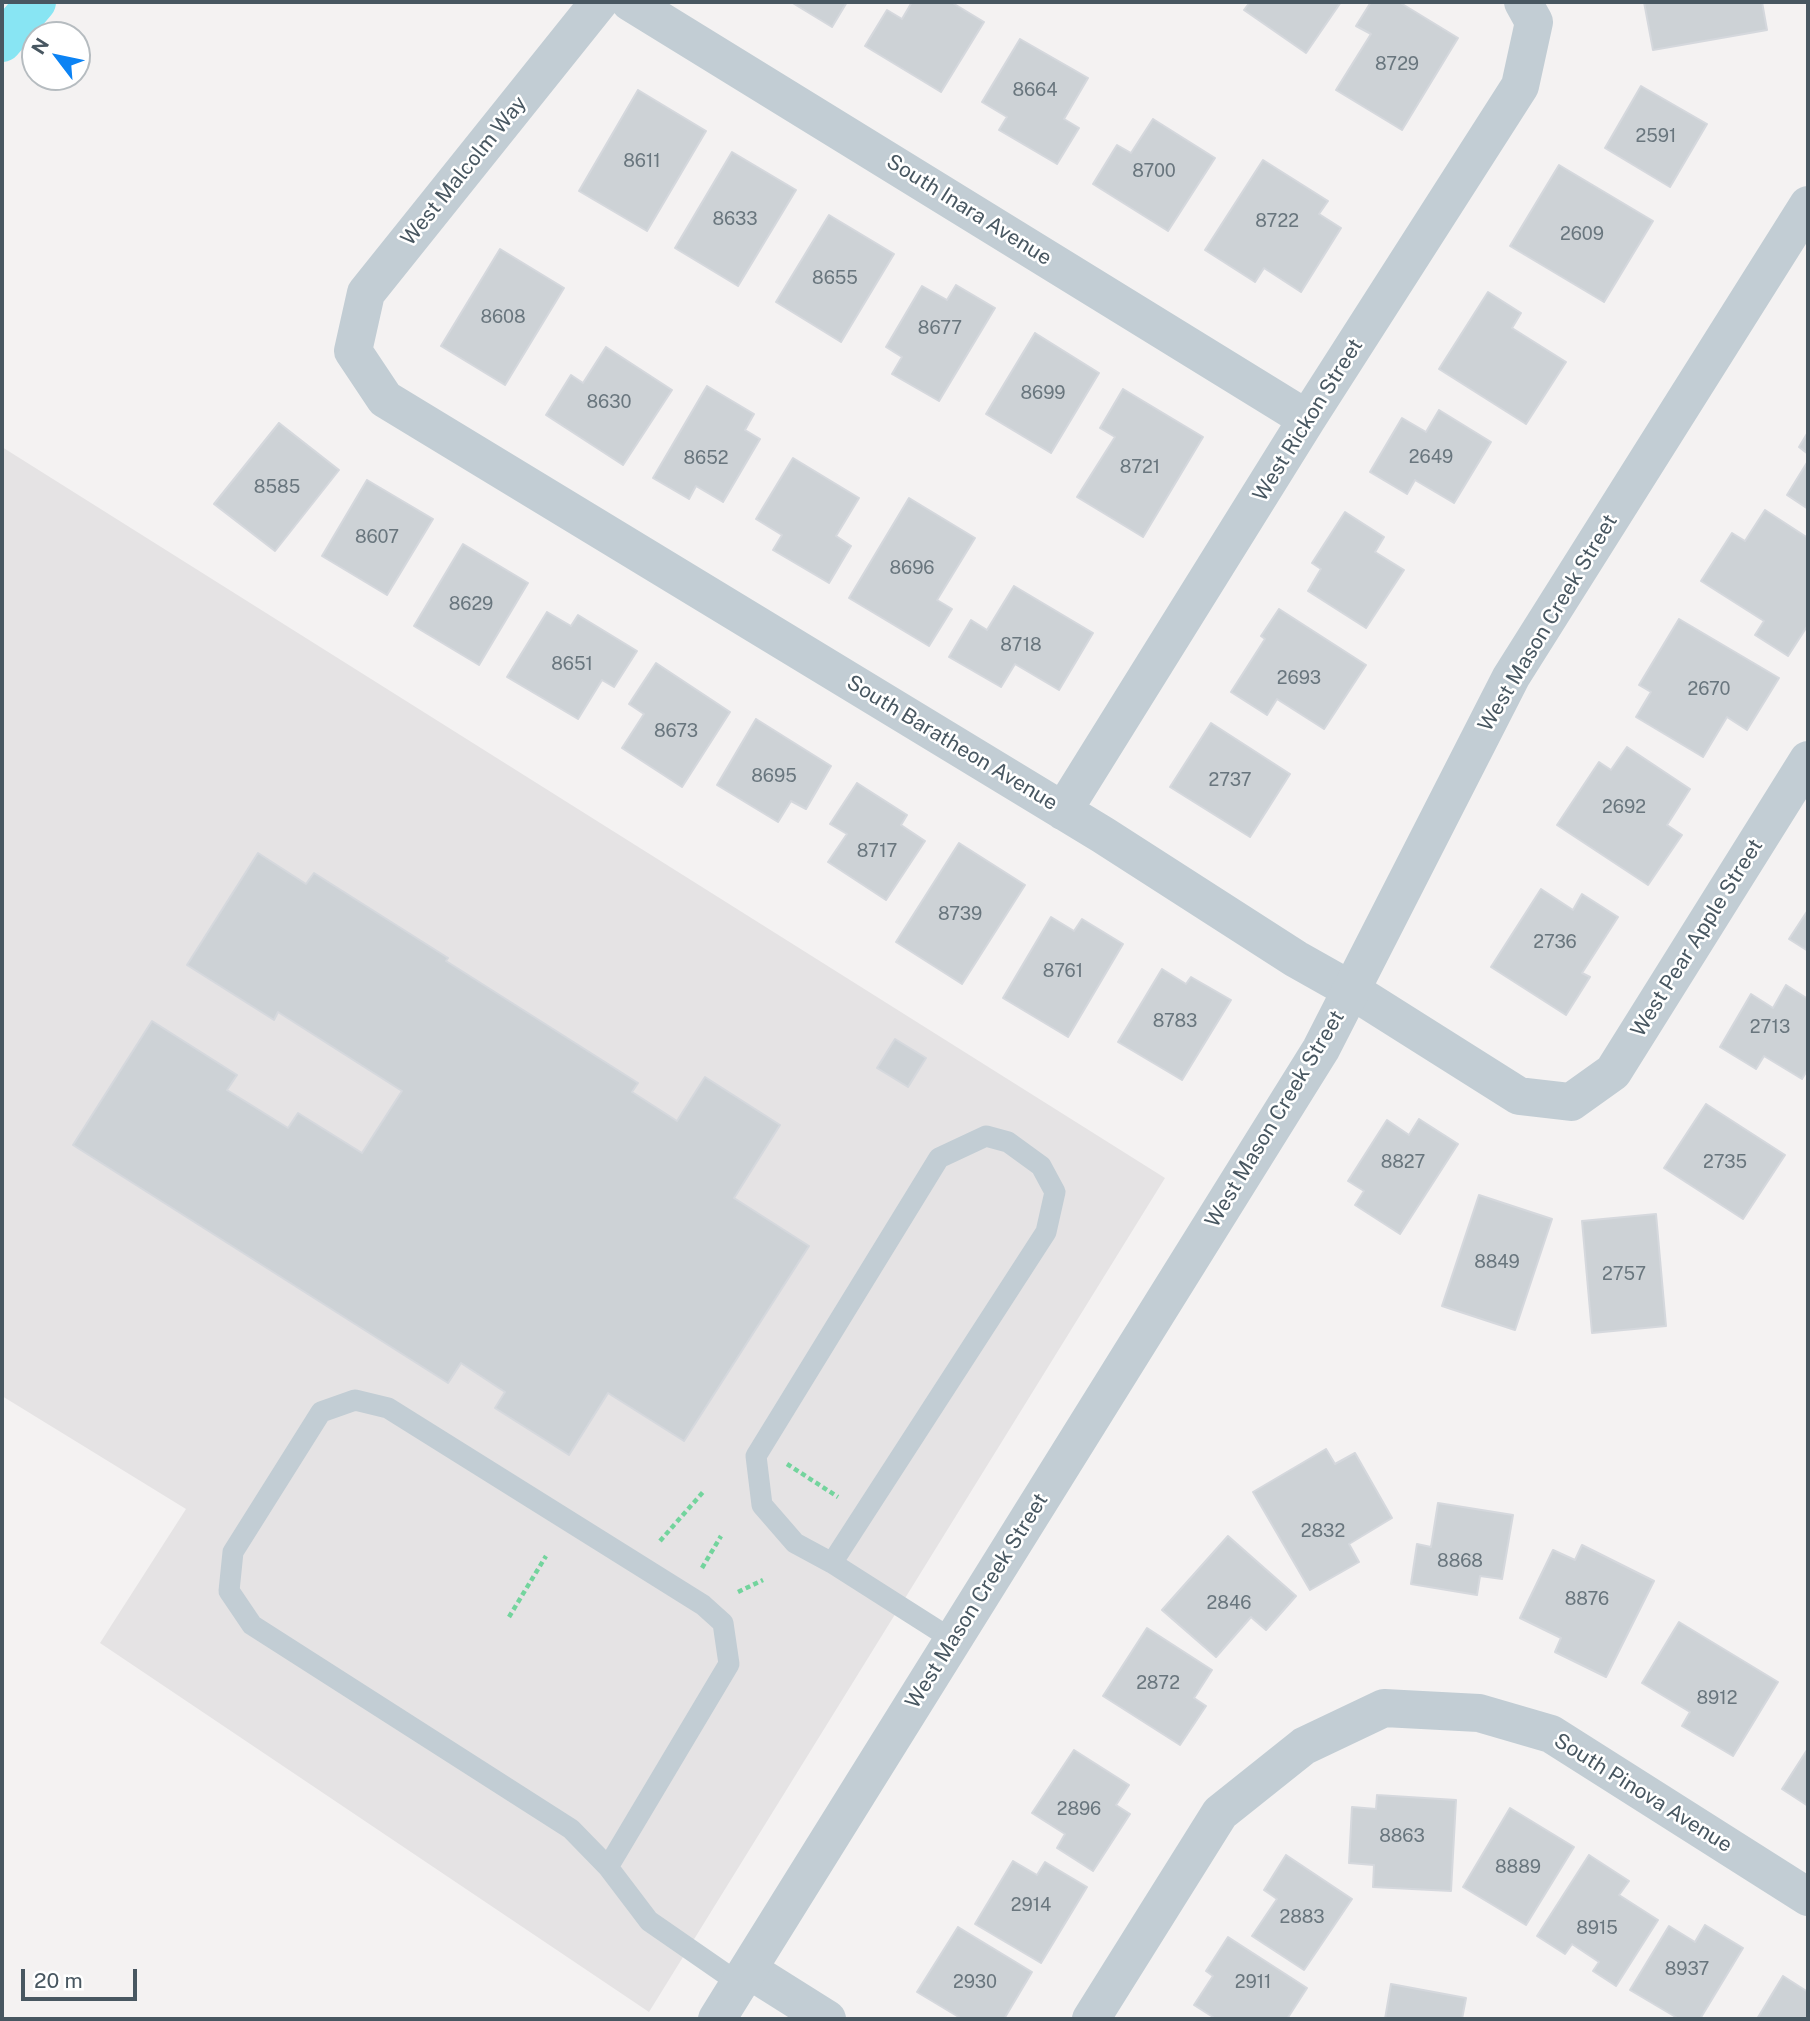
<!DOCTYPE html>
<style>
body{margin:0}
#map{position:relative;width:1810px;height:2021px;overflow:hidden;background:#f4f2f2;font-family:"Public Sans",sans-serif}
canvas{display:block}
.frame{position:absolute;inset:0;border:4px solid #485761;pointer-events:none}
.north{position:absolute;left:21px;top:21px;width:70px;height:70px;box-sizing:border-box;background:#fff;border:2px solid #b6bcc0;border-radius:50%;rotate:302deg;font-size:19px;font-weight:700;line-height:28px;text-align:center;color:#485761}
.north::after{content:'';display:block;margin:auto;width:24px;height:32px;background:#0c83f4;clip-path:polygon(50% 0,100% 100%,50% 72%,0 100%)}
.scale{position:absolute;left:21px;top:1969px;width:116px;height:32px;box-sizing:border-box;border:4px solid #485761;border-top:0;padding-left:9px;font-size:21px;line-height:24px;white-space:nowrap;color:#485761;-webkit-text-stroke:5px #fff;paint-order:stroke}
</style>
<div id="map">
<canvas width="1810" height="2021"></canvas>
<div class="frame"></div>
<div class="north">N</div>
<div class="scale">20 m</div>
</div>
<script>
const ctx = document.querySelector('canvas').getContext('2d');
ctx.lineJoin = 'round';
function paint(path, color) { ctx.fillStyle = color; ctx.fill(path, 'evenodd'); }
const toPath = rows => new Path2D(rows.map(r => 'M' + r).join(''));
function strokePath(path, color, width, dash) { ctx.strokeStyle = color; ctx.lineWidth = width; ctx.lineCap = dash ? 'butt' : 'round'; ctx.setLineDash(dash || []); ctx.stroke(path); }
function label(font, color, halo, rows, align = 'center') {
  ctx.font = font + ' "Public Sans",sans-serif'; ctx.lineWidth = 5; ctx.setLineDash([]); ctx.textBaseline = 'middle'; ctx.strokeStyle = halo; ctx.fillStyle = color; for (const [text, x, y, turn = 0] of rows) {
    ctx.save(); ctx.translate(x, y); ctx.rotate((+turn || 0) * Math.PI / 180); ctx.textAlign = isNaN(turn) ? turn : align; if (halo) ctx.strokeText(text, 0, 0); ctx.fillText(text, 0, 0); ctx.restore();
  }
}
const education = toPath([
 [2,447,1165,1178,649,2012,100,1643,186,1509,2,1396]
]);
const canal = toPath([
 [2,42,36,2]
]);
const building = toPath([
 [791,2,847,2,832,27,791,2],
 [912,2,951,2,984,22,941,92,865,46,887,10,902,19,912,2],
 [1250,2,1341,2,1306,53,1244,10,1250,2],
 [1371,2,1399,2,1458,38,1402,130,1336,90,1371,34,1356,26,1371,2],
 [1644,2,1762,2,1767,30,1653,50,1644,2],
 [1020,39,1088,78,1064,119,1079,128,1057,164,999,130,1007,117,982,102,1020,39],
 [1641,86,1707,124,1670,187,1605,148,1641,86],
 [638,90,706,131,647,231,579,191,638,90],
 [1153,119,1215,158,1168,231,1093,184,1117,145,1131,153,1153,119],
 [732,152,796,190,738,286,675,248,732,152],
 [1263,160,1328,201,1319,214,1341,228,1301,292,1264,268,1255,282,1205,250,1263,160],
 [1559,165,1653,221,1604,302,1510,246,1559,165],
 [829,215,894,254,841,342,776,302,829,215],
 [500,249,564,288,505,385,441,346,500,249],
 [956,285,995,308,939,401,892,374,902,357,886,347,922,286,947,300,956,285],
 [1488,292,1521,313,1512,328,1566,362,1526,424,1439,369,1488,292],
 [1035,333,1099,373,1051,453,986,414,1035,333],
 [606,347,672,390,623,465,546,415,571,375,583,383,606,347],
 [707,386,754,414,745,430,760,439,723,502,696,486,689,499,653,478,707,386],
 [1123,389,1203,437,1143,537,1077,497,1115,437,1100,428,1123,389],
 [1439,410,1491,442,1454,503,1415,480,1407,494,1370,472,1402,418,1426,432,1439,410],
 [279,423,339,470,275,551,214,504,279,423],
 [1808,432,1808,454,1799,447,1808,432],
 [793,458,859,498,836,536,851,546,829,583,773,550,782,535,756,519,793,458],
 [1808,461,1808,509,1787,495,1808,461],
 [367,480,433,519,387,595,322,556,367,480],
 [909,498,975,538,937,600,952,609,929,646,849,598,909,498],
 [1765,510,1808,538,1808,625,1788,656,1755,635,1764,621,1701,581,1732,533,1745,541,1765,510],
 [1345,512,1384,537,1375,552,1404,570,1366,628,1308,591,1321,569,1312,563,1345,512],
 [463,544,528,583,479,665,414,626,463,544],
 [1014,586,1093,633,1059,690,1015,664,1001,687,949,657,971,620,987,630,1014,586],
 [1279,609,1366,665,1324,729,1277,699,1267,715,1231,692,1265,639,1261,636,1279,609],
 [547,612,571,626,578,615,637,651,614,687,602,680,578,719,507,677,547,612],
 [1679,619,1779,678,1747,730,1727,717,1703,757,1636,717,1651,692,1639,685,1679,619],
 [656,663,730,712,682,787,622,748,644,714,629,704,656,663],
 [756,719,831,766,806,809,791,801,778,822,717,785,756,719],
 [1211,723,1290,774,1250,837,1170,787,1211,723],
 [1627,747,1690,789,1667,825,1682,835,1648,885,1557,825,1599,762,1611,770,1627,747],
 [857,783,907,815,901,825,925,841,886,900,828,862,847,834,830,824,857,783],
 [959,843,1025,885,962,984,896,942,959,843],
 [258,853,306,884,314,873,448,958,446,961,638,1083,632,1092,677,1121,705,1077,780,1125,734,1198,809,1246,684,1441,608,1393,569,1455,495,1408,505,1392,461,1363,448,1383,73,1145,152,1021,237,1075,227,1090,288,1128,298,1113,362,1153,402,1091,278,1012,274,1020,187,965,258,853],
 [1541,889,1573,910,1582,894,1618,917,1582,973,1590,977,1566,1015,1491,967,1541,889],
 [1808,910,1808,951,1789,939,1808,910],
 [1051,917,1074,931,1082,919,1123,944,1068,1037,1003,998,1051,917],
 [1162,969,1186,984,1191,977,1231,1000,1182,1080,1118,1042,1162,969],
 [1786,985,1808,999,1808,1069,1802,1079,1764,1056,1756,1069,1720,1047,1751,994,1773,1008,1786,985],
 [895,1039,926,1058,908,1087,877,1068,895,1039],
 [1706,1104,1785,1155,1743,1219,1664,1168,1706,1104],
 [1419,1119,1458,1144,1400,1234,1355,1205,1364,1191,1348,1181,1387,1120,1409,1135,1419,1119],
 [1479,1195,1552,1219,1515,1330,1442,1306,1479,1195],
 [1656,1214,1666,1326,1592,1333,1582,1221,1656,1214],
 [1326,1449,1335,1464,1355,1453,1392,1518,1349,1544,1359,1562,1310,1590,1253,1492,1326,1449],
 [1438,1503,1513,1515,1502,1579,1480,1576,1477,1595,1411,1584,1417,1544,1431,1547,1438,1503],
 [1228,1536,1296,1596,1266,1630,1251,1617,1216,1657,1162,1610,1228,1536],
 [1582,1545,1654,1581,1606,1677,1555,1652,1561,1638,1520,1618,1553,1550,1575,1560,1582,1545],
 [1679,1622,1778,1682,1733,1756,1682,1726,1690,1712,1642,1683,1679,1622],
 [1147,1628,1212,1670,1194,1698,1206,1706,1180,1745,1103,1696,1147,1628],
 [1074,1750,1129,1785,1116,1805,1130,1814,1093,1871,1057,1848,1065,1834,1032,1813,1074,1750],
 [1807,1750,1808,1751,1808,1806,1782,1789,1807,1750],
 [1377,1795,1456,1800,1451,1891,1373,1887,1374,1865,1349,1863,1352,1807,1376,1809,1377,1795],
 [1510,1808,1574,1847,1526,1925,1463,1887,1510,1808],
 [1286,1855,1352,1899,1304,1970,1252,1936,1277,1899,1264,1890,1286,1855],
 [1589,1855,1629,1881,1619,1895,1658,1920,1616,1986,1593,1971,1599,1962,1572,1944,1565,1954,1537,1936,1589,1855],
 [1013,1861,1037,1875,1045,1862,1087,1887,1041,1963,975,1924,1013,1861],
 [1705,1925,1743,1948,1700,2019,1679,2019,1630,1990,1669,1926,1695,1942,1705,1925],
 [958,1927,1032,1972,1004,2019,962,2019,917,1992,958,1927],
 [1228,1937,1307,1988,1287,2019,1216,2019,1194,2005,1213,1976,1206,1971,1228,1937],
 [1783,1976,1808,1992,1808,2019,1757,2019,1783,1976],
 [1391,1984,1466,1998,1462,2019,1385,2019,1391,1984]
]);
const path = toPath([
 [787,1464,838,1497],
 [660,1541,704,1491],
 [702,1568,721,1536],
 [738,1592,763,1580],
 [509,1617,546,1556]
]);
const service = toPath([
 [832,1563,1046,1232,1055,1192,1041,1166,1008,1142,986,1136,939,1158,756,1456,762,1505,795,1543,832,1563,953,1640],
 [608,1867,729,1664,723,1623,703,1605,388,1408,355,1400,321,1412,233,1552,229,1591,252,1625,571,1829,608,1867,649,1921,740,1984]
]);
const minor = toPath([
 [599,2,366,293,353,351,385,399,1103,835,1296,959,1351,990,1519,1096,1571,1102,1613,1072,1808,760],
 [630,2,1307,419],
 [1063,811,1307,419,1520,86,1534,22,1523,2],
 [749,1970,827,2019],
 [1091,2019,1220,1813,1304,1746,1384,1708,1479,1713,1551,1734,1808,1897]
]);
const tertiary = toPath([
 [717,2019,1321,1049,1511,677,1808,205]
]);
const numberNames = [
 ["8729",1397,64],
 ["8664",1035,90],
 ["2591",1656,136],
 ["8611",642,161],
 ["8700",1154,171],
 ["8633",735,219],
 ["8722",1277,221],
 ["2609",1582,234],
 ["8655",835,278],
 ["8608",503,317],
 ["8677",940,328],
 ["8699",1043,393],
 ["8630",609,402],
 ["2649",1431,457],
 ["8652",706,458],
 ["8721",1140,467],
 ["8585",277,487],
 ["8607",377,537],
 ["8696",912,568],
 ["8629",471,604],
 ["8718",1021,645],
 ["8651",572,664],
 ["2693",1299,678],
 ["2670",1709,689],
 ["8673",676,731],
 ["8695",774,776],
 ["2737",1230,780],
 ["2692",1624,807],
 ["8717",877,851],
 ["8739",960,914],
 ["2736",1555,942],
 ["8761",1063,971],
 ["8783",1175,1021],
 ["2713",1770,1027],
 ["8827",1403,1162],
 ["2735",1725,1162],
 ["8849",1497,1262],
 ["2757",1624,1274],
 ["2832",1323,1531],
 ["8868",1460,1561],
 ["8876",1587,1599],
 ["2846",1229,1603],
 ["2872",1158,1683],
 ["8912",1717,1698],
 ["2896",1079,1809],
 ["8863",1402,1836],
 ["8889",1518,1867],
 ["2914",1031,1905],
 ["2883",1302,1917],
 ["8915",1597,1928],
 ["8937",1687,1969],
 ["2930",975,1982],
 ["2911",1253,1982]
];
const streetNames = [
 ["West Malcolm Way",464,171,-51],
 ["South Inara Avenue",969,210,32],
 ["West Rickon Street",1308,420,-58],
 ["West Mason Creek Street",1548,623,-59],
 ["South Baratheon Avenue",952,743,31],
 ["West Pear Apple Street",1697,938,-58],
 ["West Mason Creek Street",1275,1119,-59],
 ["West Mason Creek Street",977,1601,-58],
 ["South Pinova Avenue",1643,1793,32]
];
paint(education, '#e5e3e4');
strokePath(canal, '#88e5f3', 40);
paint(building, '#cdd2d6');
strokePath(building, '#d5d8dd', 2);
strokePath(path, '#73d49d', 4.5, [5, 3.5]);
strokePath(service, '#c2cdd4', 21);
strokePath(minor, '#c2cdd4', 38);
strokePath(tertiary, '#c2cdd4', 38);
label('18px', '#69767e', null, numberNames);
label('21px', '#485761', '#fff', streetNames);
</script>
